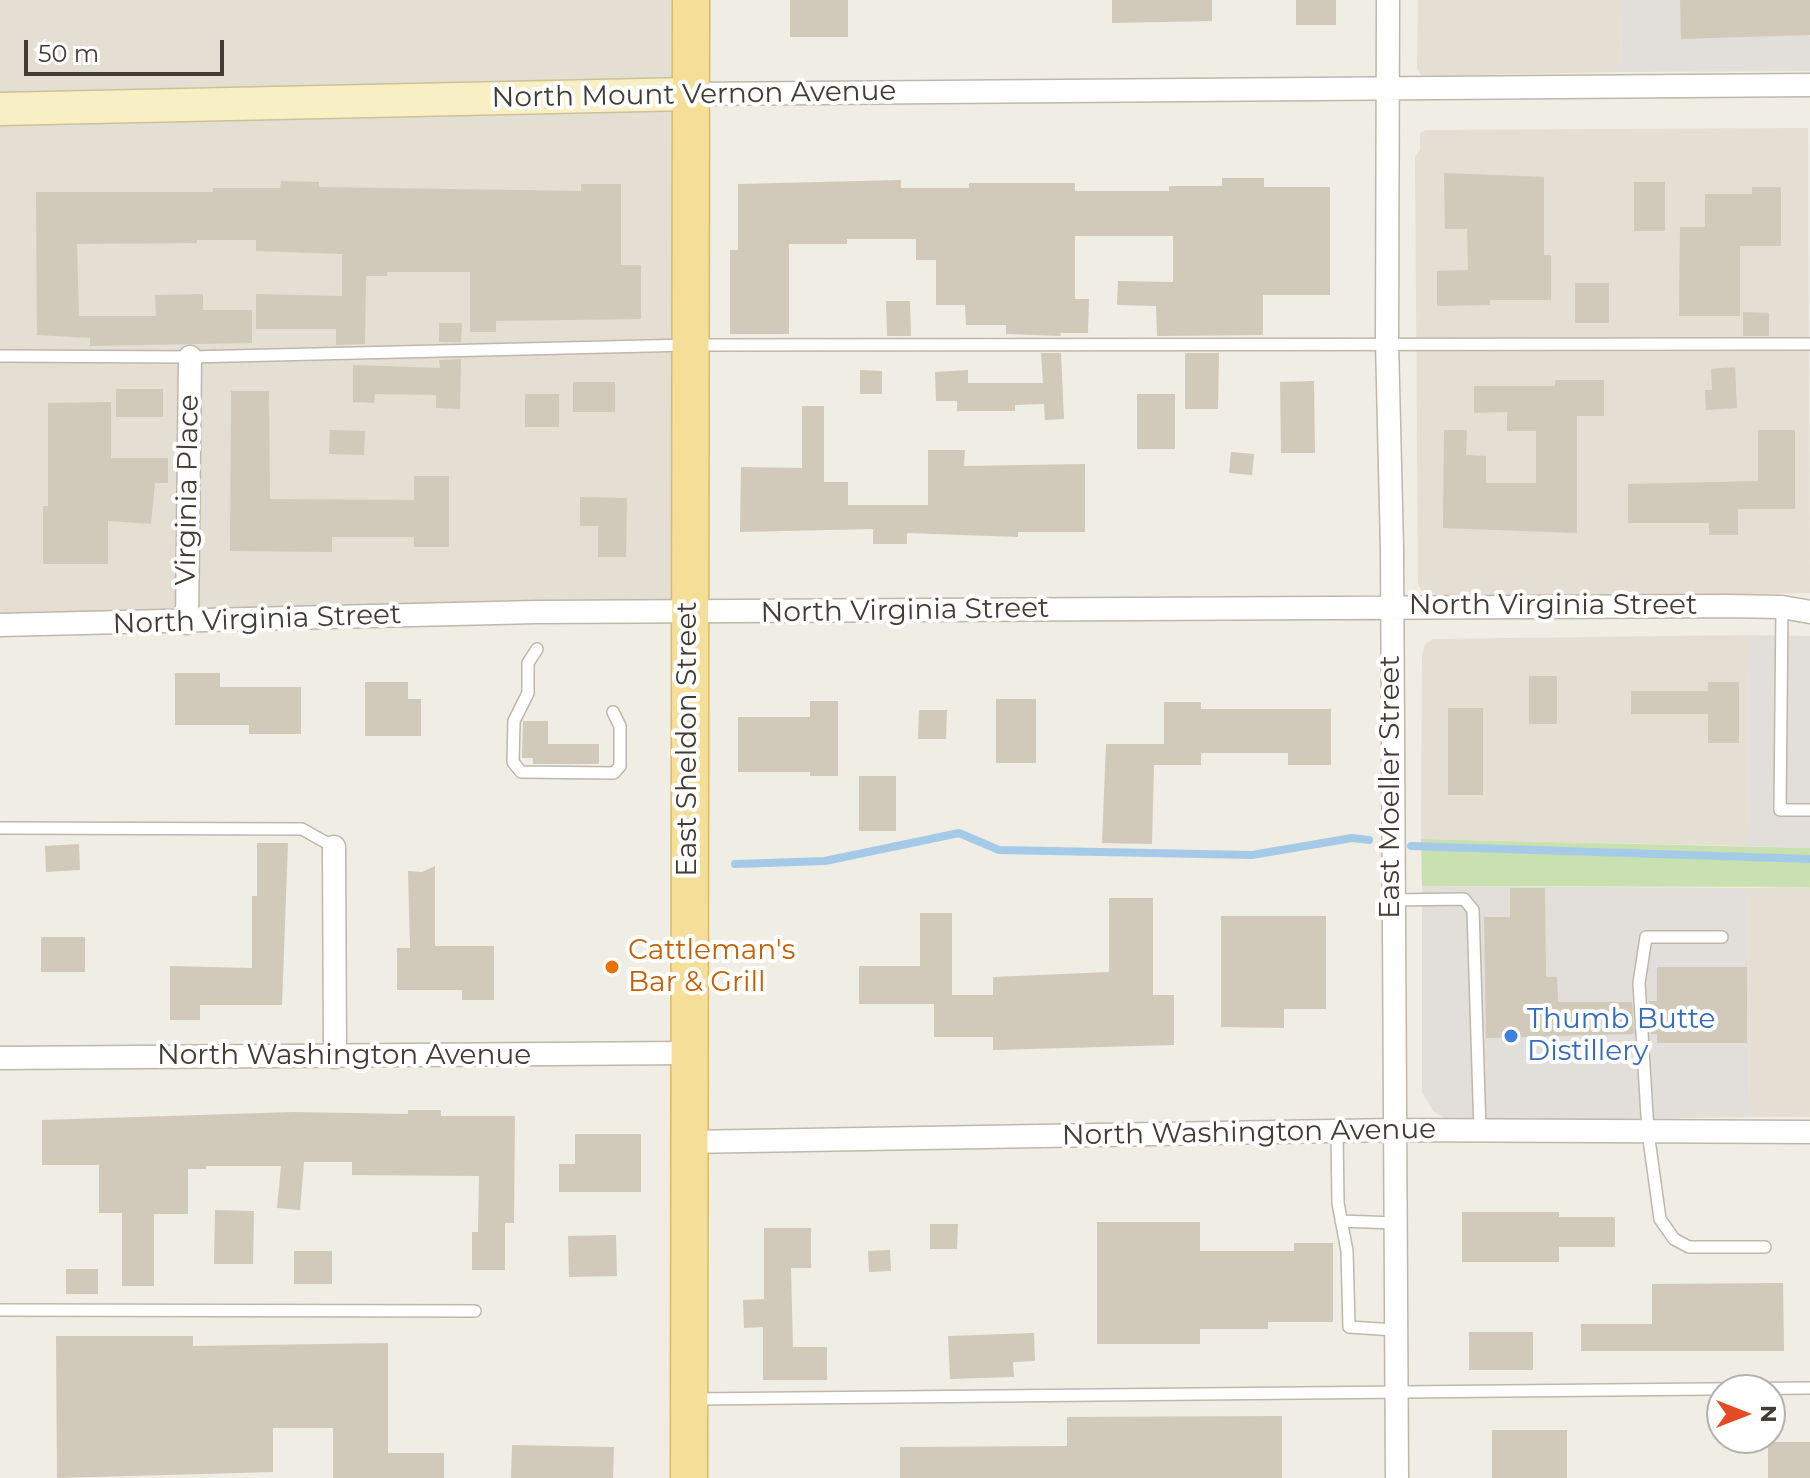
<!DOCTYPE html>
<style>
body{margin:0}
#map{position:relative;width:1810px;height:1478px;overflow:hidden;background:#f0ede4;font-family:Montserrat,sans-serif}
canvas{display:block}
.north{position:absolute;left:1706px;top:1374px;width:80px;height:80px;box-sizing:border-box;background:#fff;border:2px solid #b3b1ae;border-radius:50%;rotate:90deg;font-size:22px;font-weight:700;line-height:32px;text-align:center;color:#413d34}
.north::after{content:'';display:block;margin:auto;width:28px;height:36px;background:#e64a25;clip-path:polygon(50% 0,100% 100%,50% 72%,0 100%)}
.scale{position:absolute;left:24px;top:40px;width:200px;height:36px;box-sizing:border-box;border:4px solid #413d34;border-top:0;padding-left:10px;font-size:24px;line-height:28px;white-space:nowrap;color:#413d34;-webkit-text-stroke:6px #fff;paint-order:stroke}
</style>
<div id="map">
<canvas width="1810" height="1478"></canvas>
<div class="north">N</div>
<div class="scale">50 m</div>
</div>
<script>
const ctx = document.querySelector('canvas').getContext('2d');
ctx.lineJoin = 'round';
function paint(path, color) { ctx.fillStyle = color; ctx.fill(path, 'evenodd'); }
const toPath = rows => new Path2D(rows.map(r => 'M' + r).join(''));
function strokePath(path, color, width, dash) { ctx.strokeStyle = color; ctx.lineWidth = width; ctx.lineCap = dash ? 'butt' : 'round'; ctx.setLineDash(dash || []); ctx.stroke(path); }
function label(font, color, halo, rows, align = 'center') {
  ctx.font = font + ' Montserrat,sans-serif'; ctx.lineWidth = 8; ctx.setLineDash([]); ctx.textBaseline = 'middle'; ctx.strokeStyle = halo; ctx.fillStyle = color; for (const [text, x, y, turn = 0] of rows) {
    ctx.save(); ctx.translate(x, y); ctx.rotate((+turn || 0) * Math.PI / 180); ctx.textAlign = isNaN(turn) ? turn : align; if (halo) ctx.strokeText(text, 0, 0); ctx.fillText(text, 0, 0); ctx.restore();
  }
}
const residential = toPath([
 [0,0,691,0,688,613,0,614],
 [1418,0,1620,0,1621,72,1422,76,1417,68],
 [1808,128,1810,593,1437,599,1423,592,1418,584,1415,157,1420,150,1420,133,1426,130],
 [1747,635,1748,846,1421,839,1422,655,1425,644,1433,639],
 [1810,887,1810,1117,1750,1117,1748,888]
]);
const industrial = toPath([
 [1620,0,1810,0,1810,71,1621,72],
 [1747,635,1810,636,1810,848,1748,846],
 [1422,886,1748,888,1750,1117,1451,1122,1433,1111,1422,1092]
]);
const green = toPath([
 [1421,839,1810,848,1810,887,1422,886]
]);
const stream = toPath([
 [1411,846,1810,859],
 [735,864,825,861,959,833,999,850,1252,855,1352,838,1369,840]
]);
const building = toPath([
 [790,0,848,0,848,37,790,37],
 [1112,0,1212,0,1212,21,1112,23],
 [1296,0,1336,0,1336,25,1296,25],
 [1680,0,1810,0,1810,35,1681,39],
 [1444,173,1544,177,1544,255,1551,255,1551,300,1490,300,1490,305,1437,306,1437,271,1468,270,1467,229,1445,229],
 [1222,178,1264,178,1264,187,1330,187,1330,295,1263,295,1263,335,1157,336,1156,306,1117,305,1118,281,1173,282,1173,236,1075,236,1075,299,1089,299,1088,333,1060,333,1061,336,1006,334,1006,325,966,325,965,305,936,305,936,260,916,260,916,239,847,239,847,244,789,244,789,334,730,334,730,250,738,250,738,184,901,180,901,188,969,188,969,183,1075,183,1075,191,1169,191,1169,186,1222,186],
 [281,181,319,182,319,187,581,191,581,184,621,184,621,265,641,265,641,319,496,321,496,332,470,332,470,272,387,272,387,276,366,276,365,344,336,345,336,329,256,329,256,294,342,296,342,254,256,251,256,240,197,240,197,243,77,244,79,316,156,316,155,295,203,294,203,310,252,310,252,343,90,346,90,338,37,335,36,192,213,192,213,188,280,188],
 [1634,182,1665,182,1665,231,1634,231],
 [1752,187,1781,187,1781,246,1740,246,1740,316,1679,316,1680,227,1705,227,1705,194,1752,194],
 [1575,283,1609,283,1609,323,1575,323],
 [886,301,910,301,911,336,887,336],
 [1743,312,1769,313,1769,336,1743,336],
 [439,323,462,323,461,342,439,342],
 [1041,353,1061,353,1064,419,1045,420,1044,404,1015,405,1015,411,957,411,957,401,936,401,935,372,968,370,968,383,1043,383],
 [1185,353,1219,353,1218,409,1185,409],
 [461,359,460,409,436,408,436,395,375,394,374,403,353,402,353,365,440,368,439,360],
 [1735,367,1737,408,1706,410,1705,390,1712,390,1711,369],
 [860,370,882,371,882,394,860,394],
 [1555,380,1604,380,1604,416,1577,416,1577,533,1443,528,1444,430,1467,430,1466,455,1486,456,1486,483,1536,483,1536,431,1507,431,1507,412,1474,413,1474,386,1555,386],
 [1314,381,1315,453,1281,453,1280,382],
 [573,382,615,382,615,412,573,412],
 [116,389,163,389,163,417,116,417],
 [231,391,269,391,270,499,414,500,414,476,449,476,449,547,414,547,414,537,332,537,332,552,230,551],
 [525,394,559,394,559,427,525,427],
 [1137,394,1175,394,1175,449,1137,449],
 [111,402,111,458,168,458,168,483,155,483,151,524,108,521,108,564,43,564,43,506,48,506,48,403],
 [802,406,824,406,824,482,848,482,848,505,928,505,928,450,965,450,964,466,1085,464,1085,532,1018,532,1018,537,907,533,907,544,873,544,873,529,740,532,741,467,802,468],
 [330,430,365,431,364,455,329,454],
 [1758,430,1795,430,1795,509,1738,509,1738,535,1709,535,1709,523,1628,523,1628,484,1758,481],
 [1231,452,1254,454,1252,475,1229,473],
 [580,497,627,498,626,557,598,557,598,526,580,526],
 [175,673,220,673,220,687,301,687,301,734,249,734,249,725,175,725],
 [1529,676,1557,676,1557,724,1529,724],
 [365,682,408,682,408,699,421,699,421,736,365,736],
 [1708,682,1739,682,1739,743,1708,743,1708,714,1631,714,1631,691,1708,691],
 [996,699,1036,699,1036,763,996,763],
 [810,701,838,701,838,776,810,776,810,772,738,772,738,717,810,717],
 [1164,702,1201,702,1201,709,1331,709,1331,765,1288,765,1288,753,1201,753,1201,765,1154,765,1152,844,1102,843,1106,744,1164,744],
 [1448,708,1483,708,1483,795,1448,795],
 [919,710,947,710,946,739,918,739],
 [523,721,548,721,548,744,599,744,599,764,533,764,533,758,522,758],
 [859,776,896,776,896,831,859,831],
 [257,843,288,843,282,1005,200,1005,200,1020,170,1020,170,966,252,968,252,896,257,896],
 [79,844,80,870,46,872,45,846],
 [435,866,435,946,494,946,494,1000,462,1000,462,990,397,990,397,948,410,948,408,871,422,872],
 [1510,888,1545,888,1546,977,1557,977,1558,1002,1632,1002,1634,1034,1486,1038,1484,917,1510,917],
 [1109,898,1153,898,1153,995,1174,995,1174,1045,993,1050,993,1037,934,1037,934,1004,859,1004,859,966,920,966,920,913,952,913,952,995,993,995,993,977,1109,972],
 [1221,916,1326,916,1326,1009,1284,1009,1284,1028,1221,1027],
 [41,937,85,937,85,972,41,972],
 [1657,967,1747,967,1747,1043,1657,1043,1657,1034,1651,1034,1649,1001,1657,1001],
 [408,1110,441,1110,441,1116,515,1116,514,1223,505,1223,505,1270,472,1270,472,1232,478,1232,479,1176,352,1175,352,1162,304,1162,300,1210,277,1208,281,1166,206,1166,206,1169,188,1169,188,1214,154,1214,154,1286,122,1286,122,1213,99,1213,99,1165,42,1165,42,1120,294,1112,408,1114],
 [575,1134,641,1134,641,1192,559,1192,559,1164,575,1164],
 [215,1210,254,1211,253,1264,214,1264],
 [1462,1212,1559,1212,1559,1217,1615,1217,1615,1247,1559,1247,1559,1262,1462,1262],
 [1097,1222,1200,1222,1200,1251,1294,1251,1294,1243,1333,1243,1333,1322,1268,1322,1268,1329,1200,1329,1200,1344,1097,1344],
 [930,1224,958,1224,957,1249,930,1249],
 [764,1228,811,1228,811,1268,791,1268,793,1347,827,1347,827,1380,763,1380,763,1327,744,1328,743,1300,764,1299],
 [616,1235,617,1276,569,1277,568,1236],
 [890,1250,891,1271,869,1272,868,1251],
 [294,1251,332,1251,332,1284,294,1284],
 [66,1269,98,1269,98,1294,66,1294],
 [1783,1283,1784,1351,1581,1351,1581,1324,1652,1324,1652,1284],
 [1469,1332,1533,1332,1533,1370,1469,1370],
 [1034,1333,1035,1361,1013,1362,1014,1377,950,1379,948,1336],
 [56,1336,193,1336,193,1346,388,1343,388,1453,444,1453,444,1478,333,1478,333,1428,273,1428,273,1472,57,1478],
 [1282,1416,1282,1478,900,1478,900,1447,1067,1446,1067,1417],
 [1492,1430,1567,1430,1567,1478,1492,1478],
 [1768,1442,1810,1442,1810,1478,1768,1478],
 [512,1445,614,1447,613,1478,511,1478]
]);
const lane = toPath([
 [0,356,190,357,689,345,1810,344],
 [1782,607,1780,810,1810,810],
 [537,649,528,663,528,693,514,721,513,762,521,772,614,773,620,766,620,726,613,712],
 [0,828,302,829,334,847],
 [1392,900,1464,899,1473,910,1480,1131],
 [1722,937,1646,937,1639,983,1648,1132,1660,1219,1674,1239,1689,1247,1765,1247],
 [1337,1131,1338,1203,1347,1251,1349,1327,1395,1330],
 [1341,1221,1395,1223],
 [0,1310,475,1311],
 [693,1399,1810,1388]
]);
const street = toPath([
 [1388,0,1387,342,1392,549,1397,1478],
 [690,94,1810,85],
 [187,623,190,357],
 [0,625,537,612,1727,606,1782,607,1810,612],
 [334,847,335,1057],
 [0,1058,687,1053],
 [687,1142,1393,1130,1810,1132]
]);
const secondary = toPath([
 [0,109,690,94]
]);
const primary = toPath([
 [689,1478,691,0]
]);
const markers = [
 [612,967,8,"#e8710a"],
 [1511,1036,8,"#3f7fe0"]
];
const streetNames = [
 ["North Mount Vernon Avenue",694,95,-1],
 ["Virginia Place",188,490,-89],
 ["North Virginia Street",1553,606],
 ["North Virginia Street",905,611,-1],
 ["North Virginia Street",257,620,-2],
 ["East Sheldon Street",688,739,-90],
 ["East Moeller Street",1391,787,-90],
 ["North Washington Avenue",344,1056],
 ["North Washington Avenue",1249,1133,-1]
];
const foodNames = [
 ["Cattleman's",628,951],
 ["Bar & Grill",628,983]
];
const shopNames = [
 ["Thumb Butte",1527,1020],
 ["Distillery",1527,1052]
];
paint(residential, '#e4dfd2');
paint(industrial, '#e2ded9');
paint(green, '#c9e1b0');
strokePath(stream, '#a4cae8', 8);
paint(building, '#d1c9ba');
strokePath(lane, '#bdb8aa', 14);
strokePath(street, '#bdb8aa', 25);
strokePath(secondary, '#ccc197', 35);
strokePath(primary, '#d8bb6a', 39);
strokePath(lane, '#fff', 11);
strokePath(street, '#fff', 22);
strokePath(secondary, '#f9efc5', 32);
strokePath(primary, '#f5de98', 36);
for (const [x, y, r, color] of markers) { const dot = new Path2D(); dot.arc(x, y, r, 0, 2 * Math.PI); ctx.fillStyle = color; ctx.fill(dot); strokePath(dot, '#fff', 3); }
label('28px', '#413d34', '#fff', streetNames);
label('28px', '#c56008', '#fff', foodNames, 'left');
label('28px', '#366cbe', '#fff', shopNames, 'left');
</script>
